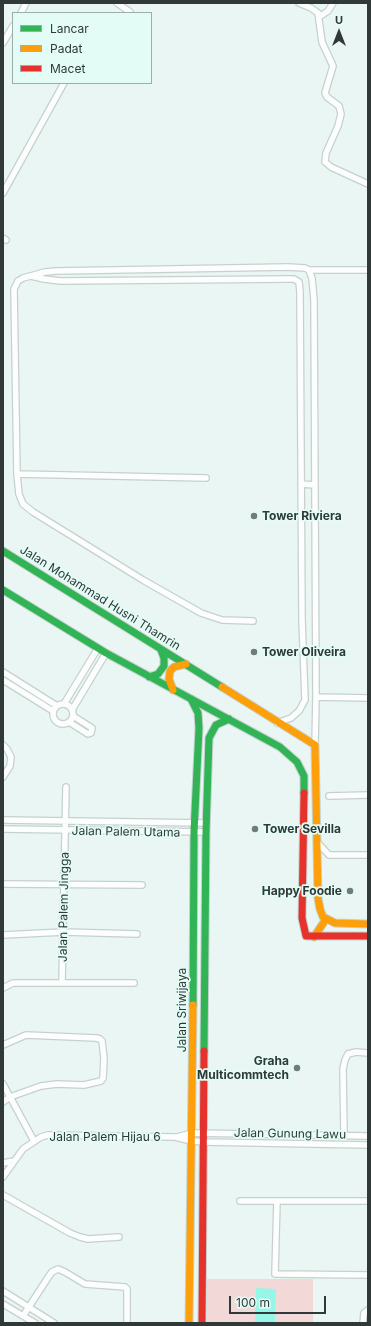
<!DOCTYPE html>
<style>
body{margin:0}
#map{position:relative;width:371px;height:1326px;overflow:hidden;background:#e9f6f3;font-family:Inter,sans-serif}
canvas{display:block}
.frame{position:absolute;inset:0;border:4px solid #303937;pointer-events:none}
.legend{position:absolute;left:12px;top:12px;width:140px;height:72px;box-sizing:border-box;background:#e3fcf6;border:1px solid #9baeaa;margin:0;padding:5px 7px;list-style:none;font-size:12px;color:#303937}
.legend li{display:flex;align-items:center;gap:8px;height:20px}
.legend b{width:20px;border:1px solid #9baeaa}
.north{position:absolute;left:319px;top:12px;width:40px;height:40px;-webkit-text-stroke:3px #e3fcf6;paint-order:stroke;rotate:0deg;font-size:11px;font-weight:700;line-height:16px;text-align:center;color:#303937}
.north::after{content:'';display:block;margin:auto;width:14px;height:18px;background:#303937;clip-path:polygon(50% 0,100% 100%,50% 72%,0 100%)}
.scale{position:absolute;left:229px;top:1296px;width:97px;height:18px;box-sizing:border-box;border:2px solid #303937;border-top:0;padding-left:5px;font-size:12px;line-height:14px;white-space:nowrap;color:#303937;-webkit-text-stroke:3px #e3fcf6;paint-order:stroke}
</style>
<div id="map">
<canvas width="371" height="1326"></canvas>
<div class="frame"></div>
<ul class="legend">
<li><b style="height:5px;background:#30b455"></b>Lancar</li>
<li><b style="height:5px;background:#ff9f0a"></b>Padat</li>
<li><b style="height:5px;background:#e5322d"></b>Macet</li>
</ul>
<div class="north">U</div>
<div class="scale">100 m</div>
</div>
<script>
const ctx = document.querySelector('canvas').getContext('2d');
ctx.lineJoin = 'round';
function paint(path, color) { ctx.fillStyle = color; ctx.fill(path, 'evenodd'); }
const toPath = rows => new Path2D(rows.map(r => 'M' + r).join(''));
function strokePath(path, color, width, dash) { ctx.strokeStyle = color; ctx.lineWidth = width; ctx.lineCap = dash ? 'butt' : 'round'; ctx.setLineDash(dash || []); ctx.stroke(path); }
function label(font, color, halo, rows, align = 'center') {
  ctx.font = font + ' Inter,sans-serif'; ctx.lineWidth = 3.5; ctx.setLineDash([]); ctx.textBaseline = 'middle'; ctx.strokeStyle = halo; ctx.fillStyle = color; for (const [text, x, y, turn = 0] of rows) {
    ctx.save(); ctx.translate(x, y); ctx.rotate((+turn || 0) * Math.PI / 180); ctx.textAlign = isNaN(turn) ? turn : align; if (halo) ctx.strokeText(text, 0, 0); ctx.fillText(text, 0, 0); ctx.restore();
  }
}
const green = toPath([
 [207,1279,313,1279,313,1323,207,1323]
]);
const water = toPath([
 [256,1288,276,1289,275,1323,255,1323]
]);
const street = toPath([
 [117,3,130,12],
 [299,3,311,8,318,13,322,42,333,66,325,93,327,97,339,106,341,114,338,126,326,153,325,162,331,167,368,184],
 [21,13,26,3],
 [319,17,328,11,333,3],
 [3,43,13,26],
 [3,193,64,83],
 [3,238,6,240],
 [309,270,312,278,314,300,316,697,315,745],
 [31,276,44,279,60,281,288,279,294,279,299,282,300,292,302,619,305,700,299,711,291,718,277,723],
 [17,474,206,478],
 [301,484,315,485],
 [253,621,222,620,201,613,143,580,33,512,23,504,19,494,17,474,14,289,18,281,23,278,45,272,56,271,288,267,305,268,309,270,368,270],
 [3,672,57,706],
 [3,680,53,711],
 [316,697,368,698],
 '53 714a10 10 0 1 1 20 0a10 10 0 1 1-20 0Z',
 [64,704,98,648],
 [72,710,106,653],
 [69,722,88,734,91,733,92,728,73,716],
 [3,745,7,749,11,757,10,766,3,777],
 [329,796,368,795],
 [3,820,206,823],
 [3,829,206,832],
 [317,842,329,855,368,855],
 [3,884,142,885],
 [3,935,64,932,137,934],
 [62,982,66,787],
 [3,988,13,983,134,983],
 [3,1045,26,1035,96,1038,100,1039,102,1041,104,1058,103,1078,101,1081,84,1085,57,1084,41,1086,10,1097,3,1102],
 [3,1084,34,1141],
 [344,1135,343,1069,345,1060,348,1054,356,1052,368,1053],
 [177,1137,192,1133,368,1136],
 [3,1163,14,1161],
 [3,1177,23,1149,41,1137,48,1135,175,1137,192,1141,203,1142,368,1145],
 [3,1195,70,1233,80,1237,88,1239,119,1237],
 [240,1201,368,1201],
 [277,1201,275,1274,368,1275],
 [3,1291,54,1323],
 [3,1304,35,1323],
 [23,1316,49,1276,52,1272,58,1269,65,1272,85,1284,125,1287,127,1289,127,1323],
 [363,1323,364,1313,368,1310]
]);
const fast = toPath([
 [3,551,222,687],
 [3,590,106,653,280,747,297,762,304,776,304,793],
 [149,677,158,674,164,666,164,658,161,650],
 [191,699,198,713,199,728,194,832,193,1005],
 [204,1051,206,832,209,738,216,725,229,719]
]);
const slow = toPath([
 [222,687,315,745,318,898,320,909,323,917,335,923,368,924],
 [173,690,169,679,170,671,174,667,186,664],
 [314,937,326,919],
 [189,1323,193,1005]
]);
const jam = toPath([
 [304,793,302,918,306,936,368,936],
 [202,1323,204,1051]
]);
const markers = [
 [254,516,4,"#717b79"],
 [254,652,4,"#717b79"],
 [255,829,4,"#717b79"],
 [350,891,4,"#717b79"],
 [297,1068,4,"#717b79"]
];
const poiNames = [
 ["Tower Riviera",262,516],
 ["Tower Oliveira",262,652],
 ["Tower Sevilla",263,829],
 ["Happy Foodie",342,891,"right"],
 ["Graha",289,1061,"right"],
 ["Multicommtech",289,1075,"right"]
];
const streetNames = [
 ["Jalan Mohammad Husni Thamrin",100,598,32],
 ["Jalan Palem Utama",126,832,1],
 ["Jalan Palem Jingga",64,907,-89],
 ["Jalan Sriwijaya",182,1010,-90],
 ["Jalan Gunung Lawu",290,1134,1],
 ["Jalan Palem Hijau 6",105,1137]
];
paint(green, '#f2d8d6');
paint(water, '#97f7e6');
strokePath(street, '#c6d1ce', 8);
strokePath(fast, '#c6d1ce', 9);
strokePath(slow, '#c6d1ce', 9);
strokePath(jam, '#c6d1ce', 9);
strokePath(street, '#fcfefd', 5.5);
strokePath(fast, '#30b455', 7);
strokePath(slow, '#ff9f0a', 7);
strokePath(jam, '#e5322d', 7);
for (const [x, y, r, color] of markers) { const dot = new Path2D(); dot.arc(x, y, r, 0, 2 * Math.PI); ctx.fillStyle = color; ctx.fill(dot); strokePath(dot, '#e3fcf6', 1.5); }
label('bold 12px', '#303937', '#e3fcf6', poiNames, 'left');
label('12px', '#303937', '#e3fcf6', streetNames);
</script>
